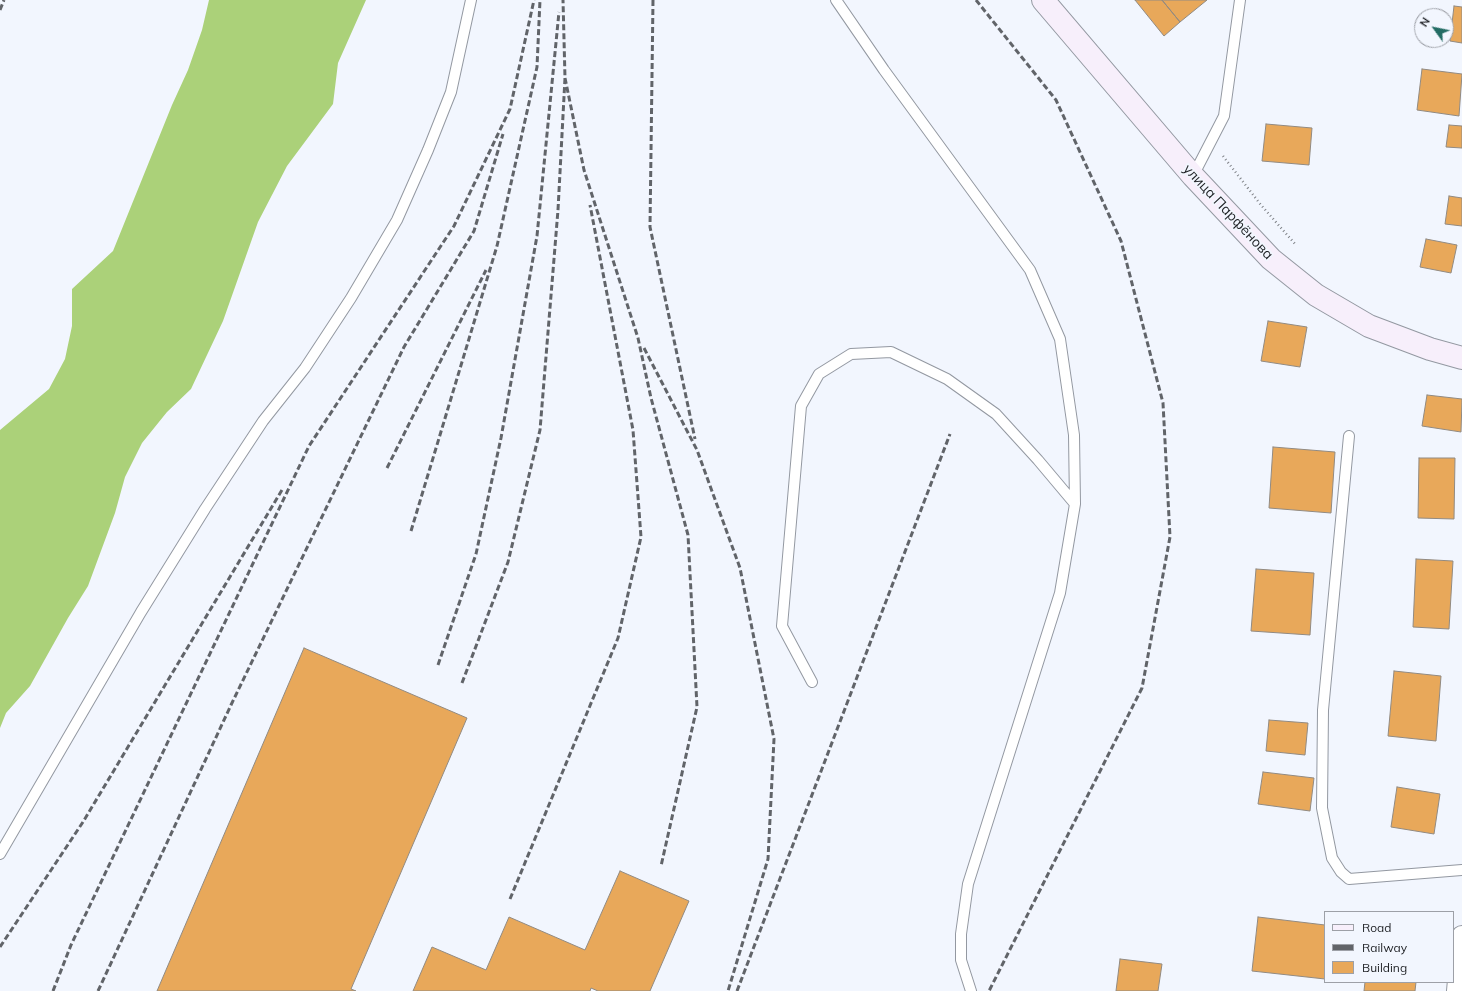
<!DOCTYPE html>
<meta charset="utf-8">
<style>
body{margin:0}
#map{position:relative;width:1462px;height:991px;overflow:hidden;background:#f2f6fe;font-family:Mulish,sans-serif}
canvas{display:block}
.legend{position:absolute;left:1324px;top:911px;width:130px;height:72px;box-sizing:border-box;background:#f2f6fe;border:1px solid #9da0a7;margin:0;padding:5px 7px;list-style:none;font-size:12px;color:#1e2024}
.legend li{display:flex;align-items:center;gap:8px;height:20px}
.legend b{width:20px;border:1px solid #9da0a7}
.north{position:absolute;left:1414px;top:8px;width:40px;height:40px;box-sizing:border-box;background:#f2f6fe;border:1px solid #9da0a7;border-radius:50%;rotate:303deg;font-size:11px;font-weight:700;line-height:16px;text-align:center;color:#1e2024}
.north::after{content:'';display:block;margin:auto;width:14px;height:18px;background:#236c64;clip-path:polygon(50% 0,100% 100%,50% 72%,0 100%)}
</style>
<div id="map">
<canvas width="1462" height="991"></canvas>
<ul class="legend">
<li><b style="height:5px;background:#f7effb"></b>Road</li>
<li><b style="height:5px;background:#616469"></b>Railway</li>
<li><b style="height:11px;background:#e8a85a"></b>Building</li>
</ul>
<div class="north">N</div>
</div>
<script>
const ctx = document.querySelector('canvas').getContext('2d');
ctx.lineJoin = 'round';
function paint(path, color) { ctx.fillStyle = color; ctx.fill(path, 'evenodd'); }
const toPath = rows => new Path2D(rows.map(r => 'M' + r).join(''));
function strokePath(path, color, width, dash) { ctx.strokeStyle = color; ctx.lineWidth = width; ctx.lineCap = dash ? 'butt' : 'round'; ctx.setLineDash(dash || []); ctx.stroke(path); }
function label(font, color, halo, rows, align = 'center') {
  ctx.font = font + ' Mulish,sans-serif'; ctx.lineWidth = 3.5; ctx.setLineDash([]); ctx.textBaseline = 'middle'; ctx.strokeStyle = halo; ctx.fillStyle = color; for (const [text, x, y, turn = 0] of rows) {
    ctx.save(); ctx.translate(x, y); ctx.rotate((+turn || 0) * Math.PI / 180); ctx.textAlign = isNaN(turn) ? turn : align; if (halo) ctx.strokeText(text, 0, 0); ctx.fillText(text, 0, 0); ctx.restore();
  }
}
const forest = toPath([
 [209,0,366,0,338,63,333,104,287,166,258,222,223,321,191,389,167,412,142,443,125,477,115,513,88,586,68,618,30,686,6,713,0,728,0,430,49,389,65,359,72,326,72,289,113,251,172,105,188,70,202,30]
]);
const building = toPath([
 [1135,0,1162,0,1180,22,1164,36,1135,0],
 [1162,0,1207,0,1180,22,1162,0],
 [1454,6,1462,7,1462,43,1450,41,1454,6],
 [1422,69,1462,74,1459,116,1417,110,1422,69],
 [1266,124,1312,128,1309,165,1262,161,1266,124],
 [1449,125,1462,126,1462,148,1446,147,1449,125],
 [1449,196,1462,198,1462,226,1445,224,1449,196],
 [1426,239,1457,245,1451,273,1420,267,1426,239],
 [1268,321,1307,327,1300,367,1261,361,1268,321],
 [1427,395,1462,399,1461,432,1422,426,1427,395],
 [1273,447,1335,452,1331,513,1269,508,1273,447],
 [1419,458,1455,458,1454,519,1418,518,1419,458],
 [1416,559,1453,561,1449,629,1413,627,1416,559],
 [1256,569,1314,573,1310,635,1251,631,1256,569],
 [304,648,467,718,351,989,356,991,157,991,304,648],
 [1394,671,1441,676,1436,741,1388,736,1394,671],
 [1269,720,1308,723,1305,755,1266,751,1269,720],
 [1263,772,1314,778,1310,811,1258,804,1263,772],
 [1397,787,1440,794,1434,834,1391,827,1397,787],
 [620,871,689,901,650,991,598,991,591,988,590,991,413,991,432,947,486,970,509,917,585,950,620,871],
 [1258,917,1325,925,1325,979,1252,971,1258,917],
 [1120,959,1162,964,1158,991,1116,991,1120,959],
 [1365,982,1416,982,1415,991,1364,991,1365,982]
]);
const path = toPath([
 [1223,156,1261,205,1296,245]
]);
const lane = toPath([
 [836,0,884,70,1030,270,1060,339,1074,435,1075,504,1060,593,968,884,961,934,961,960,971,991],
 [1193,176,1224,116,1240,0],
 [1349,436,1323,710,1322,808,1332,858,1341,872,1349,879,1462,870],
 [812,682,782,626,801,406,819,374,851,354,891,352,947,379,996,414,1038,460,1075,504],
 [0,854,141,612,205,509,263,421,305,368,351,298,397,220,428,150,451,92,471,0]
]);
const street = toPath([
 [1457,991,1462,936]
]);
const secondary = toPath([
 [1043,0,1193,176,1271,259,1316,295,1369,326,1430,349,1462,358]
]);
const rail = toPath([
 [653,0,650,227,695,439],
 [976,0,1056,100,1121,241,1163,403,1170,537,1142,688,989,991],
 [0,10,4,0],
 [565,78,584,170,638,338,651,398,688,535,697,707,661,866],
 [644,348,697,450,740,568,774,739,768,859,728,991],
 [387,468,486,270],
 [411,531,497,246,537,67,540,0],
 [438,665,476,554,501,438,537,236,559,12],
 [462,683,508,562,540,430,558,210,565,78,563,0],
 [510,899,618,638,641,537,633,430,590,205],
 [0,947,83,822,282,490],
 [53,991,71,945,309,446,454,226,510,109,534,0],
 [98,991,231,705,404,347,474,231,503,134],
 [737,991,950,434]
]);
const streetNames = [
 ["улица Парфёнова",1228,212,47]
];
paint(forest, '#abd179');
paint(building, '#e8a85a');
strokePath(building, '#918a82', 1);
strokePath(lane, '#9398a1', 12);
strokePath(street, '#9398a1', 22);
strokePath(secondary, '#9398a1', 24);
strokePath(path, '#7f8287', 2.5, [1, 3]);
strokePath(lane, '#fff', 10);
strokePath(street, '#fff', 20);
strokePath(secondary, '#f7effb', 22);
strokePath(rail, '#616469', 3, [6, 3]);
label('14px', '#1e2024', '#f2f6fe', streetNames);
</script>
